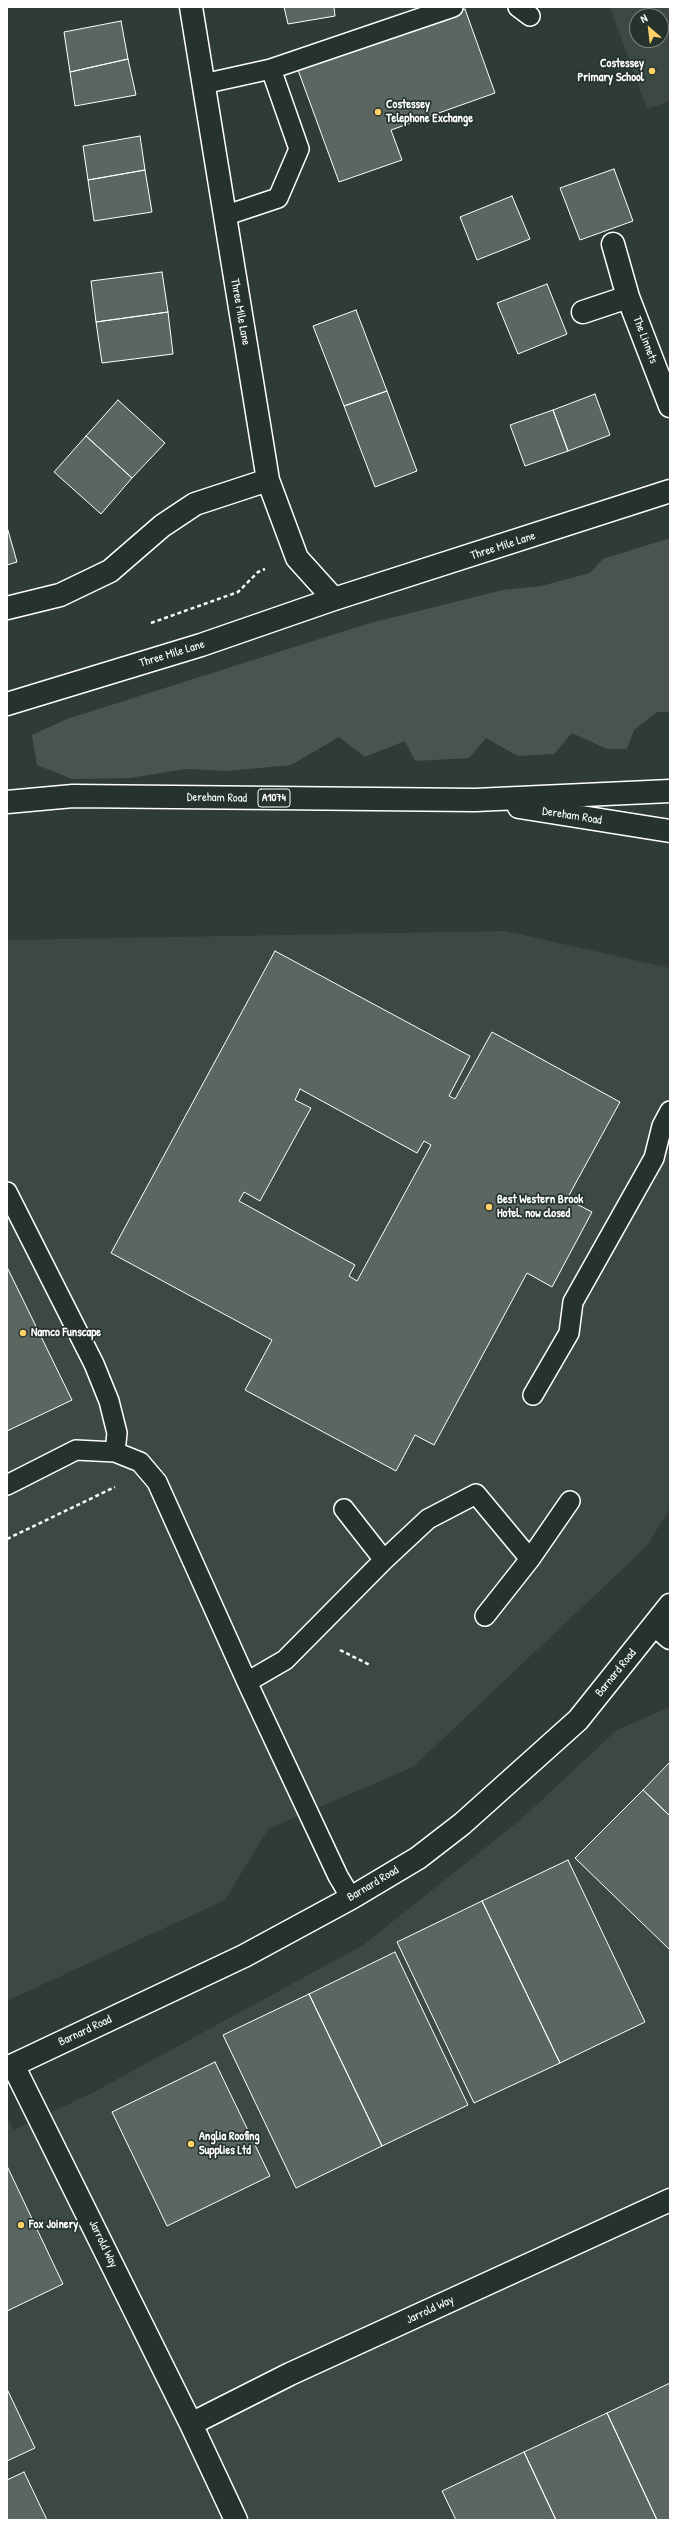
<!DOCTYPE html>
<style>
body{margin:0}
#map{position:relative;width:677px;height:2527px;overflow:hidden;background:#2f3b35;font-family:"Patrick Hand",sans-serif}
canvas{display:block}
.frame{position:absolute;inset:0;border:8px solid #fff;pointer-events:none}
.north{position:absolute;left:629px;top:8px;width:40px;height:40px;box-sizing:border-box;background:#26332d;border:1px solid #7d8581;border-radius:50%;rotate:332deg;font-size:11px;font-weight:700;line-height:16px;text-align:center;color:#fff}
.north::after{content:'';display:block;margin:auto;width:14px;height:18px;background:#ffd166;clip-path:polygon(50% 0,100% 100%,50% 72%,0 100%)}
</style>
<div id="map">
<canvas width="677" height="2527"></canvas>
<div class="frame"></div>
<div class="north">N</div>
</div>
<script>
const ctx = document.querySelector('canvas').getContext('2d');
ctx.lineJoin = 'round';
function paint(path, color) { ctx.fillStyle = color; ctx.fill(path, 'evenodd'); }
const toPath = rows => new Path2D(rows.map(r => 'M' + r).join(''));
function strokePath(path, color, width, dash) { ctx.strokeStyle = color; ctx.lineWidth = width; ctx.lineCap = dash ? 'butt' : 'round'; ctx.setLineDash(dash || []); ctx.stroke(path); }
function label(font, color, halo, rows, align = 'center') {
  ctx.font = font + ' "Patrick Hand",sans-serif'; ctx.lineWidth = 3.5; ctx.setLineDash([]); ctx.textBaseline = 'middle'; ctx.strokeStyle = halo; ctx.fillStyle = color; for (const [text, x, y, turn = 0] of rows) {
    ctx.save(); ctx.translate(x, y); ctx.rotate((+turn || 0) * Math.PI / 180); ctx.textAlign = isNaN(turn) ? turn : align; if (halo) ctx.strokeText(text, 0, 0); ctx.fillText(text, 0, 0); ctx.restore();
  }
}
const built = toPath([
 [610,7,670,7,670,101,647,109],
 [637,16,661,16,661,40,637,40],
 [505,931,670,968,670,1508,647,1546,413,1767,268,1829,225,1900,7,2001,7,940],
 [670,1707,670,2520,7,2520,7,2118,14,2130,96,2091,363,1945,519,1821,617,1730]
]);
const green = toPath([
 [670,538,670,712,657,712,634,730,627,749,607,749,572,733,554,754,518,756,486,738,469,758,415,761,405,741,365,757,339,737,291,765,228,771,185,769,130,778,72,779,37,765,32,735,67,719,370,623,503,590,541,586,590,573,603,559]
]);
const building = toPath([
 [284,7,334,7,335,16,288,24,284,7],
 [465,9,495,93,391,130,402,160,339,182,298,70,465,9],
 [121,21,128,59,70,72,64,32,121,21],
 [128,59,136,95,75,106,70,72,128,59],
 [140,136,145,170,88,180,83,146,140,136],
 [614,169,633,221,580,240,560,188,614,169],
 [145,170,152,212,94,221,88,180,145,170],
 [512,196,530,239,477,260,460,217,512,196],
 [162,272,168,312,96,322,91,281,162,272],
 [547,284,567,334,518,354,497,303,547,284],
 [356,310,387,391,344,406,313,326,356,310],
 [168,312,173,354,102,363,96,322,168,312],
 [387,391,417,471,375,487,344,406,387,391],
 [595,394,610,435,568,451,553,410,595,394],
 [118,400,165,443,132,478,86,436,118,400],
 [553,410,568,451,525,466,510,425,553,410],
 [86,436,132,478,101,514,54,472,86,436],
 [7,527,17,562,7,565,7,527],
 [275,951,470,1056,449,1096,455,1099,492,1032,620,1102,567,1199,592,1212,552,1287,527,1273,434,1445,415,1435,396,1471,245,1390,272,1340,111,1253,275,951],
 [300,1089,417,1153,424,1141,431,1145,357,1281,349,1276,355,1265,239,1201,244,1192,260,1201,311,1108,295,1100,300,1089],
 [7,1267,72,1400,7,1431,7,1267],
 [670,1762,670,1816,643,1790,670,1762],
 [643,1790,670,1816,670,1950,575,1858,643,1790],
 [568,1860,645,2022,560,2063,482,1901,568,1860],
 [482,1901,560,2063,474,2103,397,1942,482,1901],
 [395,1952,468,2105,382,2146,309,1994,395,1952],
 [309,1994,382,2146,296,2188,223,2035,309,1994],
 [215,2062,270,2176,167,2226,112,2112,215,2062],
 [7,2166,63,2284,7,2311,7,2166],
 [670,2383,670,2520,657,2520,607,2413,670,2383],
 [7,2389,35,2448,7,2461,7,2389],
 [607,2413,657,2520,556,2520,524,2452,607,2413],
 [524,2452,556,2520,456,2520,442,2491,524,2452],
 [24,2472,47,2520,7,2520,7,2480,24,2472]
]);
const path = toPath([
 [151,623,238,592,258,572,265,569],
 [7,1539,115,1487],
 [340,1650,370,1665]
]);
const service = toPath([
 [518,7,530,16],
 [203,84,271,69,453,7],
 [224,216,278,198,299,149,271,69],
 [7,1192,94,1364,109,1401,117,1433,115,1452],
 [533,1395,569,1333,573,1302,654,1158,662,1126,670,1111],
 [7,1485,76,1450,115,1452,140,1462,157,1482,247,1682,338,1876,351,1898],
 [344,1509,384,1560],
 [485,1616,530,1559,570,1501],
 [247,1682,285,1660,384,1560,428,1519,476,1494,530,1559]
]);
const minor = toPath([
 [191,7,268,480,297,558,334,599],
 [613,244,628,297,670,406],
 [583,312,628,297],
 [7,608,60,595,110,571,162,526,195,504,268,480],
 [7,704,201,645,334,599,670,491],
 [655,1625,670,1638],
 [13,2065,191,2424,290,2374,670,2200],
 [7,2068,244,1956,351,1898,418,1858,462,1824,578,1720,670,1605],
 [191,2424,236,2520]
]);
const trunk = toPath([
 [7,802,73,796,475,800,670,791],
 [519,807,670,831]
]);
const markers = [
 [652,71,4,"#ffd166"],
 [378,112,4,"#ffd166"],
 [489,1207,4,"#ffd166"],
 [23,1333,4,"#ffd166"],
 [191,2144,4,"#ffd166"],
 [21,2225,4,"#ffd166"]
];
const shields = [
 [274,798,32]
];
const shieldNames = [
 ["A1074",274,798]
];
const poiNames = [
 ["Costessey",644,64,"right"],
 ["Primary School",644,78,"right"],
 ["Costessey",386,105],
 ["Telephone Exchange",386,119],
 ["Best Western Brook",497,1200],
 ["Hotel. now closed",497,1214],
 ["Namco Funscape",31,1333],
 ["Anglia Roofing",199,2137],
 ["Supplies Ltd",199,2151],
 ["Fox Joinery",29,2225]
];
const streetNames = [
 ["Three Mile Lane",240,312,80],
 ["The Linnets",645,340,69],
 ["Three Mile Lane",503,546,-18],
 ["Three Mile Lane",172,654,-17],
 ["Dereham Road",217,798,1],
 ["Dereham Road",572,816,9],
 ["Barnard Road",616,1673,-51],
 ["Barnard Road",373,1884,-31],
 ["Barnard Road",85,2031,-25],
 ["Jarrold Way",103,2244,64],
 ["Jarrold Way",430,2310,-25]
];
paint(built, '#3c4842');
paint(green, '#4a544f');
paint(building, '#5b6661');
strokePath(building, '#fff', 1);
strokePath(service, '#fff', 22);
strokePath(minor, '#fff', 25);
strokePath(trunk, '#fff', 25);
strokePath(path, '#fff', 2.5, [4, 3]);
strokePath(service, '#26332d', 19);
strokePath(minor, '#26332d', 22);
strokePath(trunk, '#26332d', 22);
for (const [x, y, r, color] of markers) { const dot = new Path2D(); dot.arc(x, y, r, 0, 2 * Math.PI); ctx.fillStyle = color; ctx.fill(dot); strokePath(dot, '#26332d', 1.5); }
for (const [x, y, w] of shields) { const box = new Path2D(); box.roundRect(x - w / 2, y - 9, w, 18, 3); ctx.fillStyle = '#26332d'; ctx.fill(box); strokePath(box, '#fff', 1); }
label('bold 11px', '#fff', null, shieldNames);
label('bold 12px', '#fff', '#26332d', poiNames, 'left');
label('12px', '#fff', '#26332d', streetNames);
</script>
